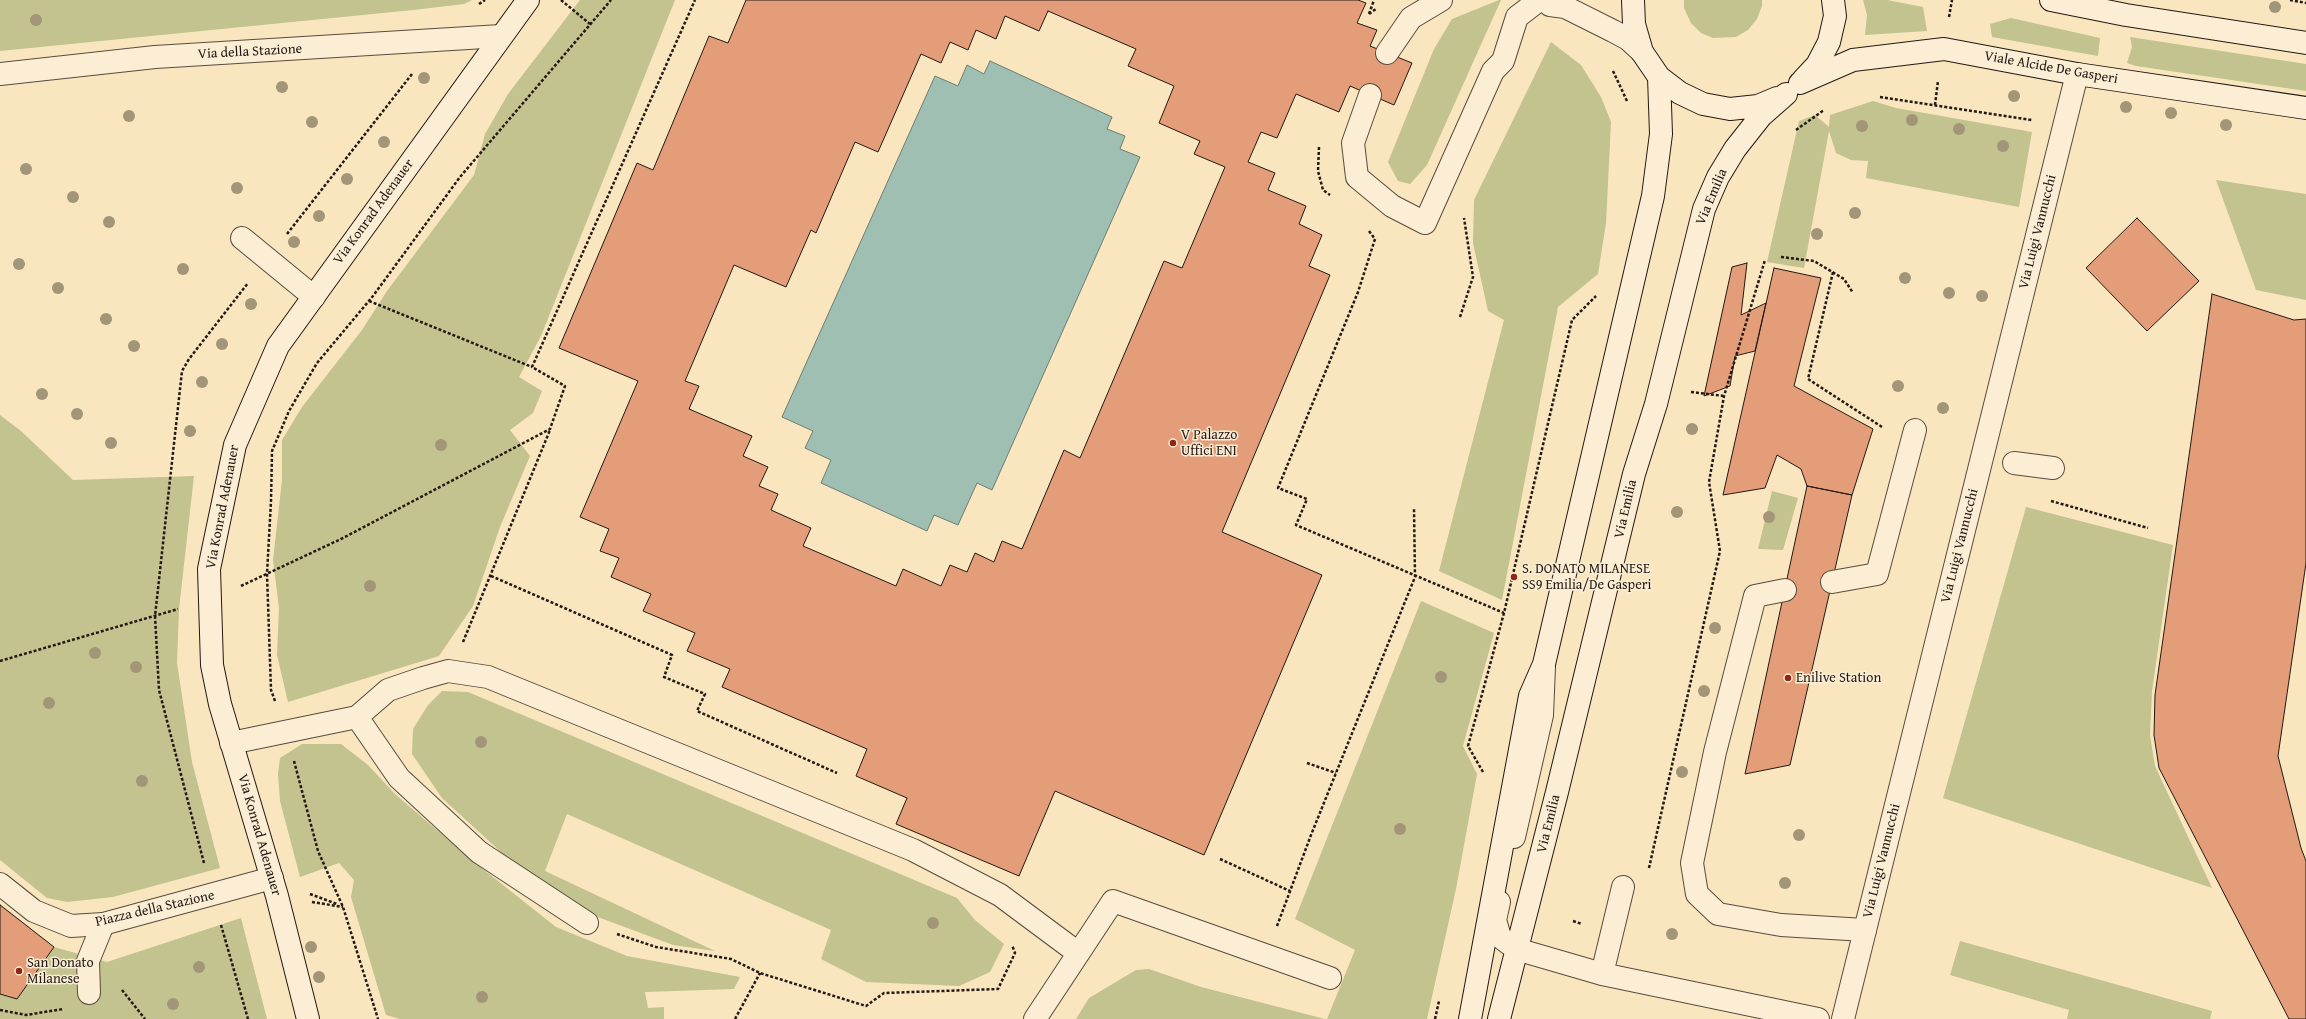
<!DOCTYPE html>
<style>
body{margin:0}
canvas{display:block;background:#f9e5be}
</style>
<canvas width="2306" height="1019"></canvas>
<script>
const ctx = document.querySelector('canvas').getContext('2d');
ctx.lineJoin = 'round';
function paint(path, color) { ctx.fillStyle = color; ctx.fill(path, 'evenodd'); }
const toPath = rows => new Path2D(rows.map(r => 'M' + r).join(''));
function strokePath(path, color, width, dash) { ctx.strokeStyle = color; ctx.lineWidth = width; ctx.lineCap = dash ? 'butt' : 'round'; ctx.setLineDash(dash || []); ctx.stroke(path); }
function label(font, color, halo, rows, align = 'center') {
  ctx.font = font + ' "Gentium Book Plus",serif'; ctx.lineWidth = 3; ctx.setLineDash([]); ctx.textBaseline = 'middle'; ctx.strokeStyle = halo; ctx.fillStyle = color; for (const [text, x, y, turn = 0] of rows) {
    ctx.save(); ctx.translate(x, y); ctx.rotate((+turn || 0) * Math.PI / 180); ctx.textAlign = isNaN(turn) ? turn : align; if (halo) ctx.strokeText(text, 0, 0); ctx.fillText(text, 0, 0); ctx.restore();
  }
}
const green = toPath([
 [0,0,472,0,464,4,413,10,0,51],
 [580,0,675,0,541,336,519,377,542,391,533,413,510,430,530,456,500,527,473,606,439,656,288,702,277,655,279,608,273,560,282,480,282,440,302,407,362,330,387,291,474,175,485,134,508,94],
 [1499,0,1501,0,1427,165,1410,184,1398,181,1388,162,1434,49,1452,19],
 [1684,0,1762,0,1762,6,1757,19,1748,30,1736,37,1713,38,1701,33,1691,23,1684,8],
 [1863,0,1887,0,1923,7,1927,31,1865,35,1867,15],
 [2011,18,2100,38,2098,56,1992,37,1990,24],
 [2130,37,2306,64,2306,91,2136,66,2127,63,2132,47],
 [1551,42,1581,65,1601,97,1611,122,1606,223,1598,274,1558,307,1502,600,1439,571,1504,320,1488,311,1473,243,1474,200],
 [1873,101,1896,108,2032,132,2019,207,1866,178,1868,161,1851,160,1836,153,1829,131,1804,268,1767,262,1799,121,1815,115,1829,127,1830,115],
 [2216,180,2306,194,2306,300,2256,290],
 [0,415,21,431,73,480,194,476,179,609,177,663,192,762,220,868,113,897,67,902,47,898,0,860],
 [1772,491,1798,498,1783,550,1758,549],
 [2026,507,2173,545,2152,691,2150,735,2155,766,2212,888,1943,798],
 [1421,601,1494,633,1463,746,1477,774,1456,889,1427,1019,1327,1019,1355,950,1295,919],
 [442,691,468,692,957,898,975,920,1004,944,990,972,959,986,866,982,821,959,831,930,567,814,545,871,715,951,673,945,579,910,515,865,442,798,412,754,413,729,428,705],
 [302,744,341,744,368,765,395,794,474,862,556,927,627,956,740,977,734,989,645,992,648,1008,664,1007,664,1019,400,1019,386,1015,351,897,354,880,339,863,300,877,280,801,278,774,280,758],
 [0,904,54,947,107,962,241,918,267,1019,0,1019],
 [1960,941,2212,1011,2210,1019,2067,1019,2069,1010,1950,975],
 [1149,969,1201,987,1325,1019,1076,1019,1089,998,1136,970]
]);
const water = toPath([
 [990,61,1112,117,1107,129,1125,136,1120,149,1140,157,992,490,977,483,958,525,934,515,927,531,821,483,831,460,805,448,813,431,782,417,935,76,958,86,967,65,984,74,990,61]
]);
const building = toPath([
 [746,0,1358,0,1366,3,1357,23,1377,30,1370,46,1412,63,1394,105,1350,86,1339,112,1296,94,1277,138,1261,132,1248,162,1275,173,1268,190,1306,206,1299,224,1322,235,1309,266,1330,275,1222,532,1322,575,1204,855,1055,791,1019,876,896,824,907,798,856,776,867,749,722,687,730,669,687,651,695,633,643,611,651,594,611,577,619,558,600,551,609,529,580,517,638,381,559,348,637,163,653,170,709,36,728,43,746,0],
 [1048,11,1136,49,1128,66,1174,86,1159,123,1200,141,1194,154,1225,167,1182,268,1164,261,1080,458,1064,450,1022,549,1002,541,994,562,975,553,967,572,950,565,941,586,903,569,896,586,803,546,811,528,771,510,778,494,759,486,768,467,743,456,752,436,689,409,699,386,685,381,734,265,786,287,811,230,816,233,855,142,878,152,921,54,941,63,950,42,968,50,976,30,996,39,1005,16,1039,31,1048,11],
 [2137,218,2199,281,2147,331,2086,268,2137,218],
 [1747,263,1741,315,1766,303,1755,351,1735,356,1730,386,1704,396,1732,267,1747,263],
 [1774,268,1821,278,1794,386,1873,429,1852,495,1807,486,1801,469,1777,455,1765,488,1723,495,1774,268],
 [2212,294,2294,320,2306,319,2306,563,2278,756,2301,848,2306,861,2306,1019,2289,1019,2159,768,2154,735,2155,695,2212,294],
 [1807,486,1852,495,1790,765,1745,774,1807,486],
 [0,905,54,947,17,999,0,994,0,905]
]);
const path = toPath([
 [561,0,590,24],
 [2290,0,2306,3],
 [479,4,485,0],
 [1369,14,1376,9],
 [1369,14,1374,0],
 [1949,17,1952,0],
 [1613,71,1627,101],
 [1880,97,2032,120],
 [1935,105,1938,81],
 [1796,130,1824,110],
 [1319,147,1318,171,1323,190,1330,195],
 [1369,231,1375,239,1358,292,1278,488,1307,499,1296,525,1504,613],
 [287,234,412,74],
 [1781,257,1814,261,1844,279,1853,293],
 [1833,272,1808,379,1882,427],
 [369,301,532,367],
 [1460,317,1473,277,1464,218],
 [1691,392,1724,396],
 [2051,501,2148,528],
 [491,576,672,655,664,677,705,694,697,711,837,773],
 [241,586,343,538,550,429,565,386,532,367,695,0],
 [463,642,550,430],
 [0,661,178,609],
 [275,701,271,690,267,574,271,501,272,451,289,411,317,363,373,296,460,177,611,0],
 [294,761,318,851,343,907,378,1019],
 [1307,763,1336,773],
 [1483,772,1468,746,1504,613,1572,320,1596,296],
 [1220,859,1290,891],
 [204,863,159,690,155,616,182,371,189,359,248,283],
 [1649,868,1720,551,1709,482,1724,396,1765,260],
 [310,894,337,904],
 [312,902,343,907],
 [1573,921,1582,924],
 [221,925,248,1019],
 [1277,926,1311,835,1415,577,1414,508],
 [617,934,656,947,731,959,760,973,866,1006,884,993,998,989,1015,953,1012,945],
 [122,990,145,1019],
 [0,1010,26,1015,63,1009],
 [735,1019,760,973],
 [1435,1019,1439,1001]
]);
const lane = toPath([
 [1548,0,1550,5,1565,7,1613,31,1628,39,1642,52],
 [1387,53,1411,18,1441,0],
 [1370,95,1353,143,1357,177,1392,206,1425,223,1493,71,1503,61,1517,17,1534,4,1534,0],
 [242,238,314,297],
 [2014,463,2053,468],
 [1832,582,1877,574,1915,430],
 [1785,590,1755,596,1715,752,1692,863,1697,894,1718,914,1781,925,1865,930],
 [357,717,388,690,423,678,448,671,488,677,913,850,1000,895,1078,953],
 [231,743,357,717,399,778,479,852,587,923],
 [89,993,88,961,103,924],
 [1035,1019,1113,901,1330,978]
]);
const street = toPath([
 [0,74,155,57,501,36],
 [1514,837,1542,715,1544,667],
 [0,884,34,911,71,926,103,924,272,878],
 [1499,902,1495,920,1500,937,1516,949,1602,974,1818,1019],
 [1602,974,1623,887],
 [1843,1019,2077,74]
]);
const secondary = toPath([
 [1633,0,1634,24,1642,52,1659,77,1680,93,1703,104,1730,109,1758,106,1777,98],
 [2051,0,2126,15,2306,43],
 [1803,80,1817,65,1829,42,1835,16,1833,0],
 [1800,83,1853,60,1944,49,2077,74,2306,108],
 [308,1019,277,896,220,704,212,665,209,569,235,445,278,346,528,0],
 [1470,1019,1530,696,1544,664,1653,196,1661,134,1659,77],
 [1499,1019,1557,792,1634,474,1656,404,1704,209,1718,177,1735,149,1761,116,1786,94]
]);
const trees = [
 [2275,7],
 [36,20],
 [424,78],
 [282,87],
 [2014,96],
 [2126,107],
 [2171,113],
 [129,116],
 [1912,120],
 [312,122],
 [2226,125],
 [1862,126],
 [1959,129],
 [384,142],
 [2003,146],
 [26,169],
 [347,179],
 [237,188],
 [73,197],
 [1855,213],
 [319,216],
 [109,222],
 [1817,234],
 [294,242],
 [19,264],
 [183,269],
 [1905,278],
 [58,288],
 [1949,293],
 [1982,296],
 [251,304],
 [106,319],
 [222,344],
 [134,346],
 [202,382],
 [1898,386],
 [42,394],
 [1943,408],
 [77,414],
 [1692,429],
 [190,431],
 [111,443],
 [441,445],
 [1677,512],
 [1769,517],
 [370,586],
 [1715,628],
 [95,653],
 [136,667],
 [1441,677],
 [1704,691],
 [49,703],
 [481,742],
 [1682,772],
 [142,781],
 [1400,829],
 [1799,835],
 [1785,883],
 [933,923],
 [1672,934],
 [311,947],
 [199,967],
 [319,977],
 [482,997],
 [173,1004]
];
const markers = [
 [1173,443,4,"#8f2418"],
 [1514,577,4,"#8f2418"],
 [1788,678,4,"#8f2418"],
 [19,971,4,"#8f2418"]
];
const streetNames = [
 ["Via della Stazione",250,52,-3],
 ["Viale Alcide De Gasperi",2051,68,10],
 ["Via Emilia",1712,197,-67],
 ["Via Konrad Adenauer",374,212,-54],
 ["Via Luigi Vannucchi",2038,232,-76],
 ["Via Konrad Adenauer",223,507,-79],
 ["Via Emilia",1626,509,-77],
 ["Via Luigi Vannucchi",1960,546,-76],
 ["Via Emilia",1549,824,-76],
 ["Via Konrad Adenauer",259,835,74],
 ["Via Luigi Vannucchi",1882,861,-76],
 ["Piazza della Stazione",155,909,-13]
];
const poiNames = [
 ["V Palazzo",1181,435],
 ["Uffici ENI",1181,451],
 ["S. DONATO MILANESE",1522,569],
 ["SS9 Emilia/De Gasperi",1522,585],
 ["Enilive Station",1796,678],
 ["San Donato",27,963],
 ["Milanese",27,979]
];
paint(green, '#c2c38e');
paint(water, '#9ebfb1');
strokePath(water, '#6d7d72', 1);
paint(building, '#e39d79');
strokePath(building, '#241914', 1);
strokePath(lane, '#594c3e', 24);
strokePath(street, '#594c3e', 24);
strokePath(secondary, '#241914', 24);
strokePath(path, '#241914', 2.5, [3, 2]);
strokePath(lane, '#fbeed5', 22);
strokePath(street, '#fbeed5', 22);
strokePath(secondary, '#fbeed5', 22);
ctx.fillStyle = '#a29578';
for (const [x, y] of trees) { ctx.beginPath(); ctx.arc(x, y, 6, 0, 2 * Math.PI); ctx.fill(); }
for (const [x, y, r, color] of markers) { const dot = new Path2D(); dot.arc(x, y, r, 0, 2 * Math.PI); ctx.fillStyle = color; ctx.fill(dot); strokePath(dot, '#fbeed5', 1.5); }
label('14px', '#241914', '#fbeed5', streetNames);
label('14px', '#241914', '#fbeed5', poiNames, 'left');
</script>
